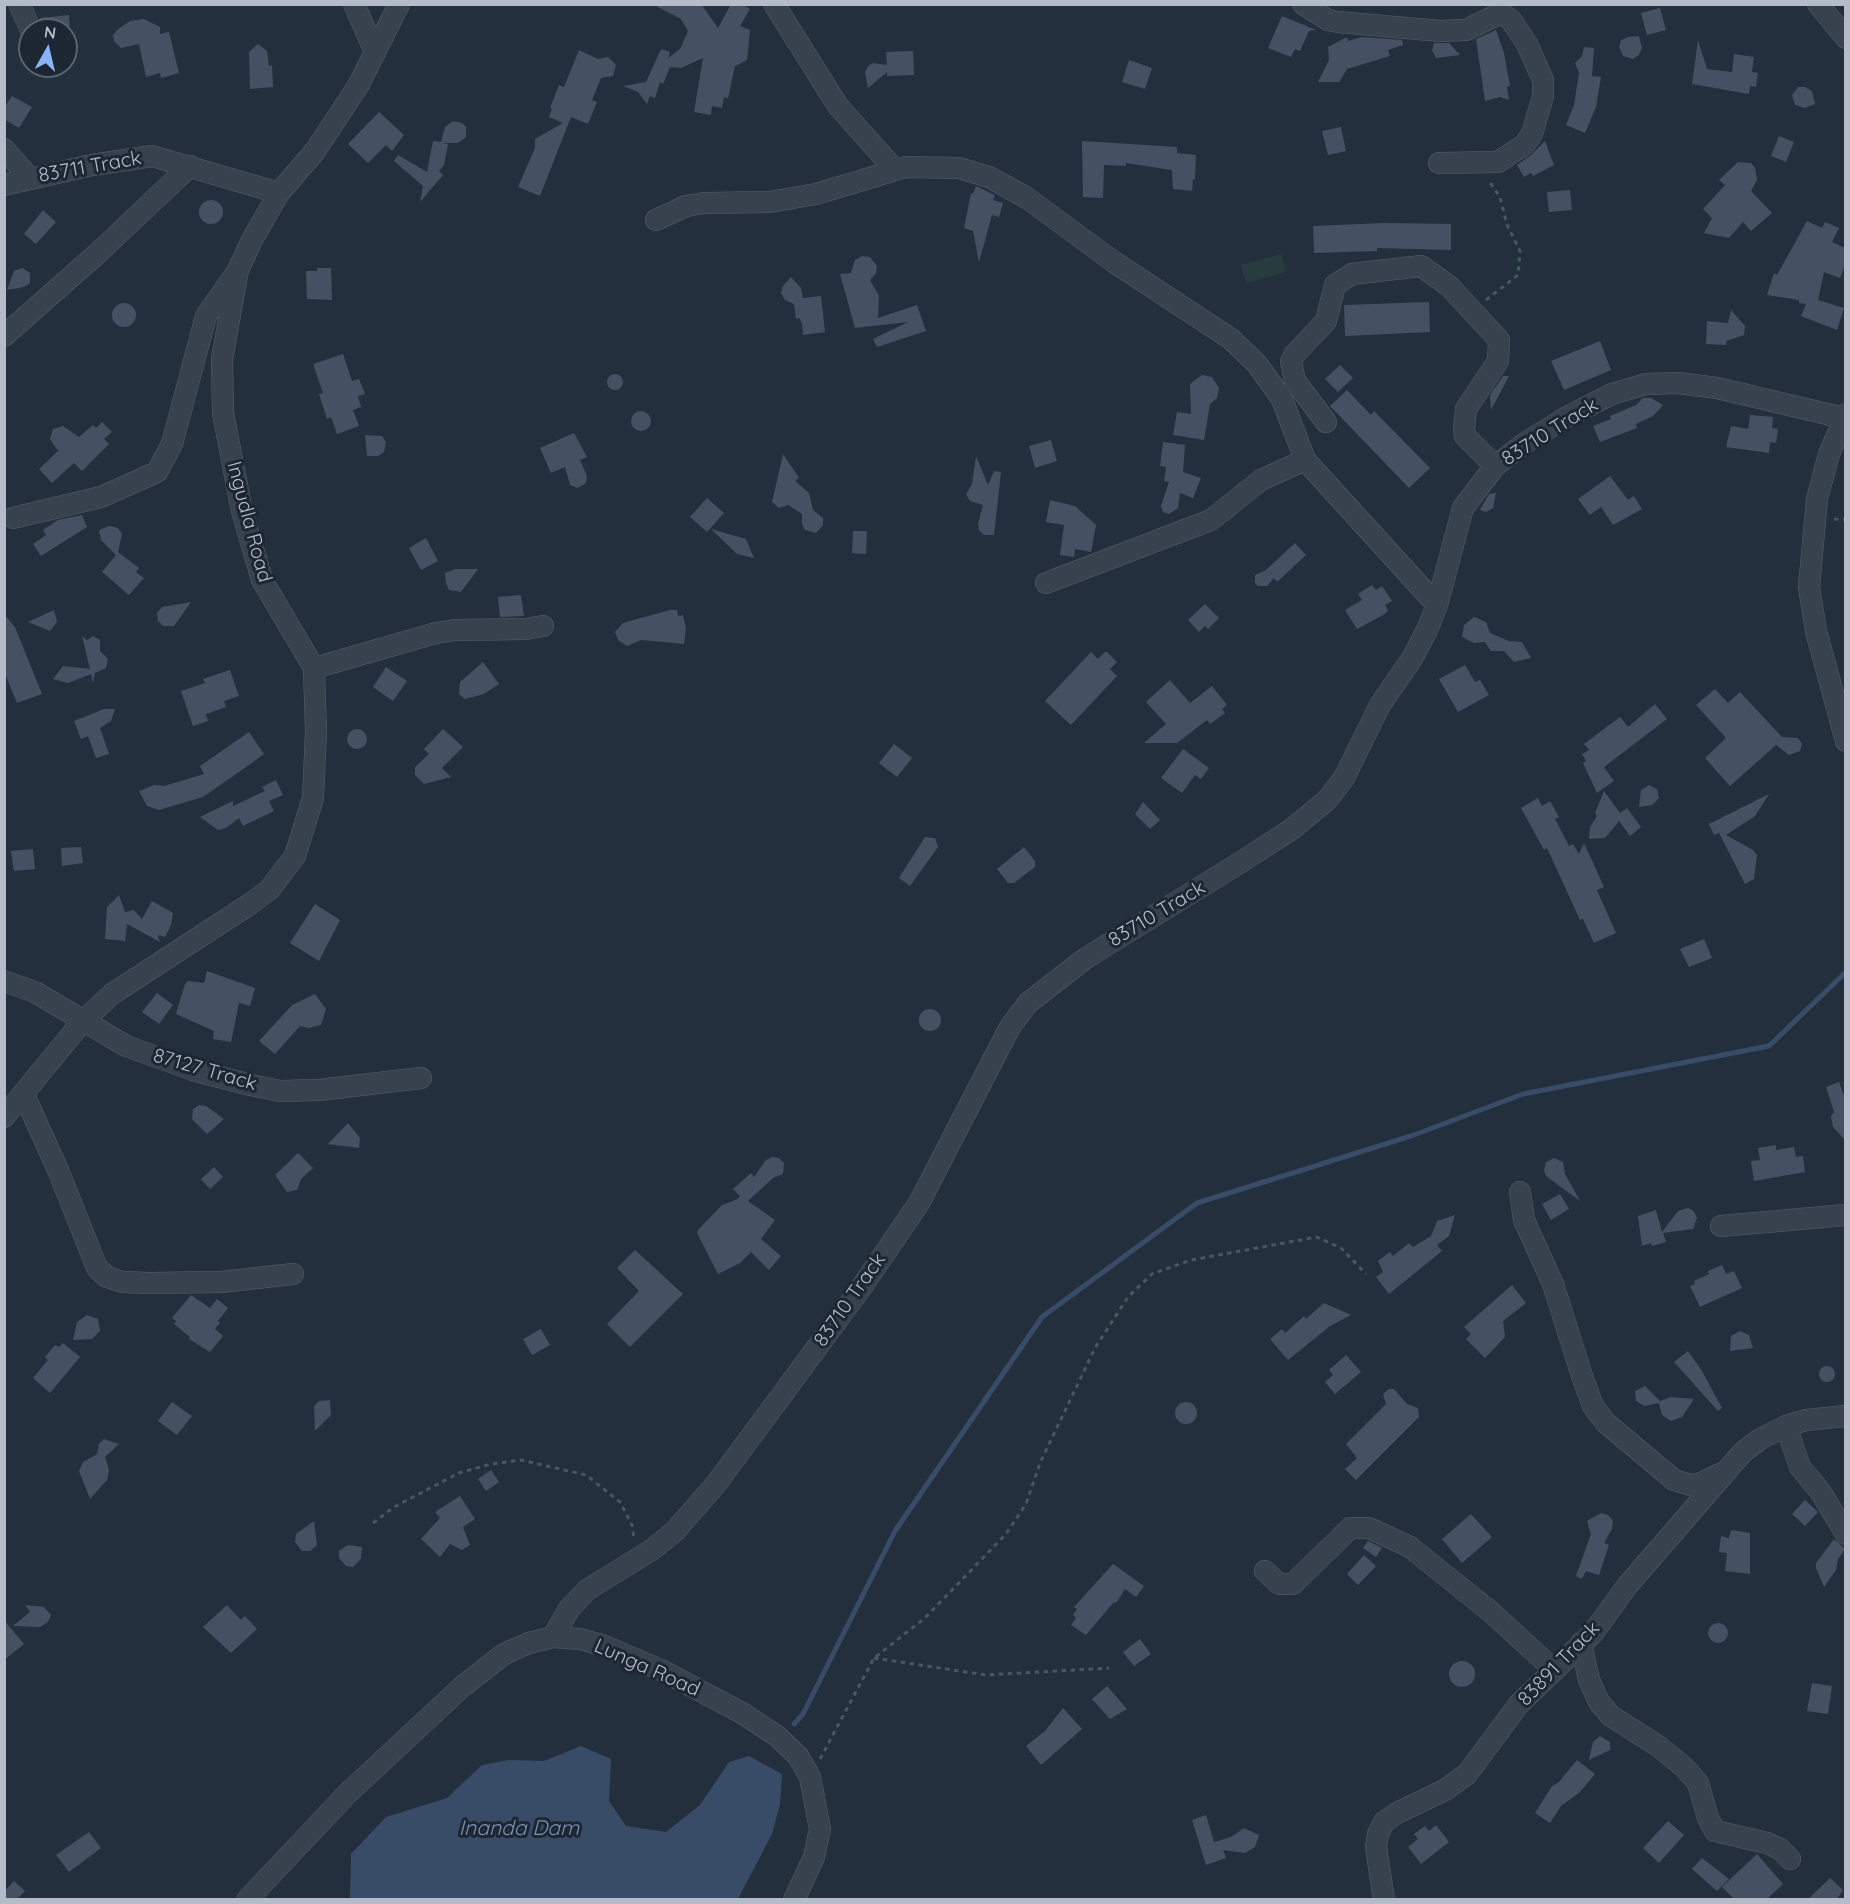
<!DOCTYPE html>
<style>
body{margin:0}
#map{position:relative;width:1850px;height:1904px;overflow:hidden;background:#242f3e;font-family:Quicksand,sans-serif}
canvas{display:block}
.frame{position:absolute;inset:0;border:6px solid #b4bcc9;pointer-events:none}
.north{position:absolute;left:18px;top:18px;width:60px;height:60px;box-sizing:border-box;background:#1d2633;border:2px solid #59626f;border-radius:50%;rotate:8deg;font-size:16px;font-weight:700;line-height:24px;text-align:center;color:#b4bcc9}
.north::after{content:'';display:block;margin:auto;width:21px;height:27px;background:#8ab4f8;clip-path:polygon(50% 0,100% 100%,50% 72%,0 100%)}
</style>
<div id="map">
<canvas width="1850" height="1904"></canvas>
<div class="frame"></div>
<div class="north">N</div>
</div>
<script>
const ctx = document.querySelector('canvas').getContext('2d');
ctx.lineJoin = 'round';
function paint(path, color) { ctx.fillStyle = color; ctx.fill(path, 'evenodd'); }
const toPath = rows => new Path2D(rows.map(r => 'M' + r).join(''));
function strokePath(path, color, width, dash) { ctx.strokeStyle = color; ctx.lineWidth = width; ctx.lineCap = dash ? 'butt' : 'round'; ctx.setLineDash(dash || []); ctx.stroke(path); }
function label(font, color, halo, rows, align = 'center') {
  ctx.font = font + ' Quicksand,sans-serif'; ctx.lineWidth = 6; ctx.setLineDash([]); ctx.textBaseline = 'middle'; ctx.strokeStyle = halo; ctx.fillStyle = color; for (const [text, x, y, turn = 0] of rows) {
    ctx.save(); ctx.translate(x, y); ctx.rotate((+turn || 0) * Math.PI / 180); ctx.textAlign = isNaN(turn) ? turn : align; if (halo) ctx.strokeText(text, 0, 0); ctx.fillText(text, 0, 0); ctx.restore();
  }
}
const green = toPath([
 [1281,254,1286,272,1246,283,1241,265]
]);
const water = toPath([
 [581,1746,611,1759,609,1801,626,1826,666,1832,700,1805,729,1762,749,1756,782,1774,780,1804,772,1834,738,1899,350,1899,351,1854,386,1817,447,1798,482,1765,509,1760,544,1761]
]);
const stream = toPath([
 [794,1724,803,1714,895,1531,1042,1317,1197,1203,1414,1135,1523,1094,1769,1046,1846,972]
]);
const building = toPath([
 [652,4,701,4,718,28,731,4,742,4,750,9,740,26,750,30,747,60,735,66,728,98,724,97,722,108,712,106,711,115,694,112,703,58,681,68,670,67,663,84,660,82,655,98,650,96,647,104,638,92,623,86,646,82,661,49,670,52,668,58,680,49,688,31,681,19],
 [1660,8,1666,30,1647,35,1641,13],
 [69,15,70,30,44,30,40,18],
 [1282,16,1316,30,1309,31,1300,51,1295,49,1291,57,1268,48],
 [144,19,160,27,160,34,169,32,179,73,161,78,160,73,146,77,139,44,121,48,114,41,113,35,117,30,130,21],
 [1496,30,1504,53,1510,86,1507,87,1509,100,1500,97,1485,101,1476,39],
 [1639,36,1642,48,1639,55,1633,59,1623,56,1619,47,1621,40,1628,37],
 [1347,37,1348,41,1362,37,1402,40,1403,45,1388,50,1390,56,1347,69,1339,82,1318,82,1329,60,1328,47],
 [1698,40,1707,69,1732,72,1734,54,1754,57,1752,72,1758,73,1756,87,1750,86,1749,94,1692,84],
 [1434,43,1449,43,1460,55,1436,58,1432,50],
 [258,44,267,51,269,66,272,65,273,87,250,89,249,52],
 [1584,47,1594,48,1592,76,1601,77,1596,107,1585,133,1566,125,1574,105,1579,73,1575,63,1582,56],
 [579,50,598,59,608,57,616,65,613,76,601,78,592,100,597,102,588,124,571,117,540,196,518,187,535,148,535,139,563,123,549,117,552,109,550,108,559,85,564,87],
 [913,51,914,75,887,76,887,72,868,88,865,72,868,66,873,63,887,65,886,52],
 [1129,60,1152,68,1145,89,1122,82],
 [1798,87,1805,87,1812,91,1815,104,1805,108,1795,105,1792,95],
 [12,96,32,107,19,128,4,119,4,108],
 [379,112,404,135,392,151,386,145,368,163,348,144],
 [453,121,462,123,466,127,466,137,458,143,442,143,448,144,444,165,439,171,443,175,420,202,423,186,394,161,398,155,427,172,433,141,441,142,445,127],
 [1341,127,1346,151,1328,155,1322,131],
 [1779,136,1794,142,1786,162,1771,156],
 [1082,141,1177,147,1177,153,1196,155,1195,179,1193,179,1192,191,1173,189,1172,170,1126,163,1126,166,1104,165,1103,198,1083,197],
 [1545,141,1554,165,1533,176,1531,173,1524,177,1517,165,1531,155],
 [1738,162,1751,163,1755,168,1757,180,1751,191,1772,213,1751,231,1743,222,1729,238,1704,233,1712,218,1703,209,1725,185,1719,180],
 [976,186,995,195,993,200,1003,203,999,217,992,215,979,262,973,231,964,228,971,193,973,194],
 [1570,190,1572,210,1549,212,1547,192],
 '199 212a12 12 0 1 1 24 0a12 12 0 1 1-24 0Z',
 [43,210,56,222,36,244,24,234],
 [1807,221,1822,228,1825,222,1839,228,1832,242,1845,248,1845,265,1840,278,1824,272,1818,300,1844,308,1837,330,1801,316,1806,304,1799,303,1799,300,1767,295,1774,273,1777,275],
 [1384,223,1451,224,1451,250,1377,248,1377,251,1314,253,1313,226],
 [862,256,870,257,877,266,876,273,870,280,879,296,878,318,917,305,926,331,877,347,873,339,908,322,855,328,840,274,851,273,855,260],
 [22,268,30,273,30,283,24,287,7,290,14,271],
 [317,268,331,268,332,300,307,299,306,271,317,271],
 [791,277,801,288,803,298,821,296,825,332,803,335,802,323,799,318,796,319,794,304,785,300,781,293,783,286],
 [1429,302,1430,332,1345,336,1344,305],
 '112 315a12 12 0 1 1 24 0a12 12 0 1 1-24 0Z',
 [1731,310,1745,326,1744,335,1726,341,1726,345,1706,344,1707,321,1728,323],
 [1600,341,1611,370,1564,390,1551,361],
 [343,354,352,381,359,379,365,394,358,396,361,407,353,410,359,426,337,434,331,417,327,419,319,394,323,393,313,364],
 [1340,365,1353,378,1338,392,1325,379],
 '607 382a8 8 0 1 1 16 0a8 8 0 1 1-16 0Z',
 [1202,375,1212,377,1219,388,1217,398,1210,404,1204,440,1173,435,1177,412,1191,414,1190,384],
 [1503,376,1509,376,1491,410,1490,395],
 [1347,390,1371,415,1374,411,1430,468,1409,488,1330,406],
 [1643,398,1651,398,1663,405,1653,416,1636,424,1637,428,1600,442,1593,426,1611,419,1610,416,1636,405],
 '631 421a10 10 0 1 1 20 0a10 10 0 1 1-20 0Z',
 [1750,415,1773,417,1772,428,1778,429,1776,443,1770,442,1769,453,1726,447,1731,426,1748,429],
 [102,422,112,432,104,439,109,444,82,471,74,463,52,483,39,469,58,451,50,439,53,429,63,426,79,437,93,425,96,428],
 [574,433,587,457,580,460,587,476,586,483,578,488,570,485,565,467,551,473,540,448],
 [365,435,382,436,386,442,384,452,378,456,367,456],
 [1051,440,1057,461,1035,468,1029,446],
 [1163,442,1185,445,1183,472,1201,478,1193,498,1180,493,1178,508,1169,514,1163,512,1161,506,1169,482,1164,481,1166,467,1160,466],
 [783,454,799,478,795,481,809,493,813,510,823,518,823,525,816,533,805,530,802,524,802,514,788,505,779,508,772,502],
 [976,456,988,485,994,471,1001,472,994,535,984,535,979,530,978,524,983,505,970,501,966,494,972,484],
 [1610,476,1628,500,1634,496,1642,509,1613,525,1601,507,1590,515,1578,499],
 [1496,493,1493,508,1486,512,1480,510,1489,494],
 [707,498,724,513,707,532,690,517],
 [1050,500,1075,506,1096,525,1091,552,1075,549,1074,557,1060,555,1064,525,1046,522],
 [82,515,87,527,41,556,33,544,46,535,43,530,58,520],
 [109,526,118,528,122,534,118,552,139,568,136,572,144,578,129,595,102,572,116,555,101,540,99,530],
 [711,529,746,539,754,558,737,554],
 [853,531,867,531,866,554,852,553],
 [426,538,438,561,421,570,409,548],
 [1295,543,1306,555,1277,582,1274,578,1267,586,1258,586,1255,583,1255,575,1266,570],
 [455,569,478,569,461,592,449,590,446,583,445,573],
 [1372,585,1376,590,1382,586,1392,601,1385,605,1388,610,1385,614,1357,629,1345,610,1362,600,1358,594],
 [521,595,524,616,500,617,498,597],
 [191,602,174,626,163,626,158,621,157,613,162,607],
 [1205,604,1219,618,1208,629,1205,626,1199,632,1188,620],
 [54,610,57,622,50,631,28,622],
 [670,610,677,610,678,616,683,615,686,628,684,644,641,640,627,646,618,640,615,632,623,623],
 [4,614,15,627,42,694,17,703,4,671],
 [1474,617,1486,622,1490,633,1509,641,1522,642,1531,658,1514,662,1504,651,1491,651,1485,642,1474,643,1462,637,1464,625],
 [82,636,87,640,93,636,100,640,100,651,108,659,106,668,95,673,93,683,91,674,68,683,53,679,63,666,90,669],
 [1106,651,1117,662,1110,669,1117,676,1071,725,1045,701,1091,652,1098,659],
 [483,662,499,684,484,694,465,699,459,694,460,682],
 [1465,665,1475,682,1480,680,1489,695,1458,712,1439,679],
 [386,667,407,681,393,701,373,687],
 [230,670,239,696,224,701,226,707,206,714,208,721,193,726,181,691,205,683,203,679],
 [1170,680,1190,703,1212,686,1227,705,1222,709,1225,713,1210,724,1207,720,1177,743,1144,743,1166,724,1146,702],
 [1715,689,1728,703,1740,692,1782,737,1798,738,1802,744,1800,751,1789,755,1776,745,1730,786,1705,758,1726,738,1696,705],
 [1655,704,1667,719,1604,767,1614,781,1597,793,1583,763,1586,761,1582,754,1589,750,1584,744,1620,717,1628,727],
 [104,709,115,709,111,721,100,728,109,754,96,758,88,736,81,739,74,721],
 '347 739a10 10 0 1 1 20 0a10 10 0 1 1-20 0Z',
 [443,729,463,747,442,768,451,777,424,784,415,775,415,767,429,754,424,749],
 [249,732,264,754,249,765,203,797,159,810,147,806,139,791,154,785,164,786,204,774,200,766],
 [894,744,912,758,897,777,879,763],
 [1183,749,1209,768,1201,779,1195,775,1182,793,1161,778],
 [276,780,283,795,269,801,274,811,243,826,239,818,226,828,218,830,200,817,233,801,233,806,265,791,262,787],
 [1649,785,1657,789,1659,798,1652,805,1639,807,1641,790],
 [1604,791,1620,813,1627,808,1641,827,1630,836,1619,821,1605,838,1589,839,1590,827,1597,816,1595,813],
 [1769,794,1755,816,1726,835,1753,850,1757,855,1754,879,1745,884,1719,833,1714,835,1709,824],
 [1538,798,1542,806,1550,801,1559,817,1555,819,1569,846,1573,844,1579,854,1584,843,1604,887,1597,890,1616,933,1594,943,1583,919,1580,920,1547,848,1544,850,1521,808],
 [1143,802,1160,820,1150,829,1135,814],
 [925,837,935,838,938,847,910,886,899,878],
 [81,847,83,863,62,866,61,848],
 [1024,847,1035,861,1035,867,1014,883,1008,883,997,869],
 [33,849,35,869,14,871,11,851],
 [119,895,125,912,134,910,142,919,152,901,173,913,171,925,165,937,159,935,158,937,160,942,127,924,125,941,105,939,107,907],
 [315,904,340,920,319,961,290,943],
 [1704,939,1712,958,1689,967,1680,949],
 [207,971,255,988,250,1006,239,1003,231,1042,213,1039,214,1031,176,1014,185,984,188,981,204,983],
 [157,993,173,1005,159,1024,142,1012],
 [315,994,326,1009,321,1025,309,1028,300,1026,275,1054,259,1041,292,1005],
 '919 1020a11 11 0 1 1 22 0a11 11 0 1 1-22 0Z',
 [1839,1082,1844,1096,1845,1094,1845,1140,1833,1127,1831,1116,1834,1112,1826,1087],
 [199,1105,206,1106,224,1119,207,1134,192,1119,193,1109],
 [348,1123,360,1138,359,1148,328,1144],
 [1776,1145,1776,1150,1794,1147,1796,1157,1803,1156,1805,1172,1754,1181,1751,1161,1760,1160,1758,1148],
 [298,1153,313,1168,301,1179,297,1190,287,1192,275,1175],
 [772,1157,779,1158,784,1163,783,1174,773,1178,748,1201,775,1220,761,1239,781,1256,769,1270,751,1252,740,1263,718,1274,697,1233,698,1230,722,1205,738,1199,740,1196,733,1189,751,1173,754,1177,766,1160],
 [1554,1158,1563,1162,1565,1174,1580,1201,1546,1176,1544,1171,1546,1162],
 [214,1167,223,1177,210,1189,201,1179],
 [1560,1194,1569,1209,1551,1220,1542,1204],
 [1688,1208,1694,1211,1697,1218,1693,1229,1663,1233,1666,1242,1652,1246,1651,1243,1642,1246,1638,1216,1656,1210,1662,1232,1678,1211],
 [1455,1215,1449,1236,1437,1245,1442,1251,1389,1294,1376,1277,1383,1272,1378,1261,1390,1252,1393,1256,1409,1243,1413,1247,1431,1236,1437,1221],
 [635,1250,683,1294,630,1347,607,1324,639,1291,617,1268],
 [1722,1265,1726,1274,1734,1271,1742,1288,1700,1307,1690,1286,1695,1284,1694,1281,1709,1274,1708,1271],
 [1512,1285,1526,1303,1503,1321,1505,1337,1485,1358,1466,1339,1471,1334,1464,1327],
 [191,1295,210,1308,217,1299,228,1308,218,1321,220,1323,215,1329,223,1336,210,1352,189,1339,190,1337,174,1324,176,1321,172,1318],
 [1324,1303,1351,1315,1330,1326,1288,1360,1270,1339,1282,1329,1285,1333,1304,1316,1306,1319],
 [87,1315,98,1319,100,1331,92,1339,73,1340,77,1322],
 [541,1329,550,1345,532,1355,523,1339],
 [1740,1331,1749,1335,1753,1348,1730,1351,1731,1336],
 [63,1343,80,1357,50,1393,33,1378,48,1360,45,1357,55,1345,59,1347],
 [1688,1351,1702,1371,1722,1408,1718,1411,1674,1362],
 [1346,1355,1361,1372,1335,1394,1325,1382,1333,1375,1329,1370],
 '1819 1374a8 8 0 1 1 16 0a8 8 0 1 1-16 0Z',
 [1645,1386,1660,1401,1671,1397,1694,1399,1682,1417,1671,1421,1662,1415,1659,1403,1644,1406,1636,1401,1635,1391],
 [1389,1389,1394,1389,1407,1404,1418,1408,1419,1417,1356,1480,1345,1469,1357,1458,1346,1444,1386,1404,1383,1394],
 [330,1400,331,1415,315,1431,314,1406,319,1401],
 '1175 1413a11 11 0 1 1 22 0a11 11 0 1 1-22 0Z',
 [172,1402,192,1416,177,1435,158,1421],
 [104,1439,119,1444,105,1457,109,1470,107,1480,90,1499,79,1471,83,1462,97,1454,99,1444],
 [491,1470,499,1482,486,1491,478,1479],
 [460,1496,475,1519,463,1527,470,1545,462,1550,450,1544,440,1557,421,1539,440,1518,435,1512],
 [1805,1500,1818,1512,1805,1526,1792,1514],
 [1601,1513,1608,1515,1613,1521,1612,1529,1604,1543,1609,1545,1599,1575,1586,1571,1582,1579,1576,1576,1591,1534,1587,1521],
 [1471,1514,1492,1537,1462,1563,1442,1539],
 [314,1521,317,1545,310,1551,302,1551,295,1542,296,1534],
 [1731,1530,1750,1533,1750,1574,1725,1571,1727,1553,1719,1552,1721,1536,1729,1538],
 [1834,1539,1845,1549,1838,1559,1836,1570,1824,1587,1816,1568,1816,1563],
 [1368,1541,1382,1548,1376,1557,1363,1548],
 [348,1545,362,1547,361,1559,353,1567,346,1566,339,1558,339,1551],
 [1364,1555,1376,1566,1358,1585,1347,1574],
 [1113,1564,1144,1586,1136,1597,1125,1589,1117,1602,1113,1603,1086,1635,1071,1625,1076,1618,1073,1615,1077,1609,1074,1607],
 [25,1605,44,1607,51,1615,48,1622,40,1627,13,1626,30,1612],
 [227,1605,241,1620,245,1616,257,1629,231,1653,203,1627],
 [4,1620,24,1644,4,1660],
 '1708 1633a10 10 0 1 1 20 0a10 10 0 1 1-20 0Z',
 [1140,1639,1151,1654,1134,1666,1123,1652],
 '1449 1674a13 13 0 1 1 26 0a13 13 0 1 1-26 0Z',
 [1812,1683,1832,1686,1828,1714,1807,1711],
 [1107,1686,1127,1709,1110,1719,1092,1699],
 [1063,1708,1082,1729,1041,1765,1026,1746,1045,1731],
 [1600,1736,1610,1742,1610,1750,1589,1760,1593,1742],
 [1577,1760,1595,1774,1580,1792,1561,1806,1550,1823,1535,1813,1552,1786,1559,1782],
 [1206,1815,1214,1842,1231,1837,1244,1828,1259,1835,1255,1847,1245,1853,1223,1850,1226,1858,1206,1865,1192,1820],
 [1668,1821,1684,1835,1659,1863,1643,1848],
 [1436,1825,1449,1842,1421,1864,1408,1847,1418,1839,1414,1834,1425,1826,1429,1831],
 [89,1832,101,1848,69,1872,56,1855],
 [1757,1854,1783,1884,1767,1899,1734,1899,1722,1887],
 [1702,1858,1729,1879,1717,1891,1692,1869],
 [1830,1878,1843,1890,1837,1899,1808,1899],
 [14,1881,25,1891,17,1899,4,1899,4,1892]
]);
const path = toPath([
 [1486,300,1518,275,1520,251,1507,225,1500,197,1488,180],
 [1834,519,1846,520],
 [373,1523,394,1507,459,1473,491,1464,521,1460,586,1475,620,1502,632,1525,634,1538],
 [874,1658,986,1675,1109,1668],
 [820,1759,874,1658,925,1618,1006,1534,1026,1504,1040,1463,1095,1348,1128,1297,1152,1274,1191,1260,1317,1237,1341,1248,1366,1274]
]);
const minor = toPath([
 [19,4,31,30],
 [354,4,375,52],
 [774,4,838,106,895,170],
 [1303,4,1328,20,1338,22,1440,31,1466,30,1501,13,1511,20,1527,44,1543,80,1543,96,1532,134,1524,145,1498,162,1439,163],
 [1818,4,1846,38],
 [4,149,30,178],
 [4,185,92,165,152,156,279,193],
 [656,220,686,206,704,203,770,202,816,194,906,167,959,168,989,177,1027,198,1114,262,1231,339,1257,364,1282,399,1305,460,1437,605],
 [4,336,98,253,190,166],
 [1846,414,1829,454,1817,499,1809,587,1816,631,1846,741],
 [1326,422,1295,381,1291,362,1294,355,1326,321,1335,285,1352,274,1421,266,1449,286,1499,340,1498,361,1466,409,1464,429,1465,436,1495,466],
 [13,518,101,497,157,472,172,444,206,316,234,276],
 [1046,583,1211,520,1261,480,1305,460],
 [314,668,436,633,455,630,526,629,543,626],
 [4,981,35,992,126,1046,193,1070,246,1084,280,1091,319,1090,421,1078],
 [24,1095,58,1170,97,1268,107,1277,123,1282,149,1283,221,1282,293,1274],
 [4,1117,82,1022,112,994,250,904,269,890,295,856,313,798,316,732,314,668,262,580,242,511,223,413,222,359,238,270,253,238,279,193,315,151,358,86,399,4],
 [1520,1192,1524,1220,1553,1284,1583,1379,1593,1406,1606,1423,1674,1480,1691,1485,1699,1484,1720,1474],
 [1721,1226,1846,1215],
 [1786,1426,1800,1467,1820,1491,1846,1534],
 [1265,1571,1279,1584,1293,1584,1350,1528,1369,1528,1410,1547,1491,1612,1553,1669],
 [553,1637,569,1609,587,1590,653,1549,675,1531,716,1484,861,1288,919,1203,1010,1027,1028,1003,1086,958,1241,862,1292,829,1327,800,1344,778,1380,705,1413,657,1427,630,1437,605,1463,508,1495,466,1525,443,1565,418,1612,394,1646,384,1678,383,1717,388,1844,418],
 [1581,1643,1589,1680,1599,1702,1611,1716,1658,1746,1684,1767,1698,1783,1708,1818,1715,1831,1767,1843,1780,1849,1790,1859],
 [247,1900,348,1793,463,1686,504,1654,529,1643,553,1637,580,1639,605,1646,661,1670,742,1713,777,1736,798,1756,810,1777,820,1829,814,1857,794,1900],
 [1384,1900,1376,1847,1378,1834,1384,1822,1397,1813,1445,1790,1467,1774,1519,1704,1593,1633,1627,1586,1742,1453,1760,1439,1786,1426,1806,1420,1846,1416]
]);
const streetNames = [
 ["83711 Track",90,167,-10],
 ["83710 Track",1550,432,-32],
 ["Ingudla Road",249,522,75],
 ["83710 Track",1157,914,-31],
 ["87127 Track",205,1070,16],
 ["83710 Track",850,1300,-55],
 ["83891 Track",1559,1664,-46],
 ["Lunga Road",647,1668,24]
];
const waterNames = [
 ["Inanda Dam",519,1829]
];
paint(green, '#263c3f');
paint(water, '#394c67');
strokePath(stream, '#394c67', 5);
paint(building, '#455162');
strokePath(minor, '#565f6c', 22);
strokePath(path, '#44595c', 3, [4.5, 4.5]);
strokePath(minor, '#38414e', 21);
label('20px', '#b4bcc9', '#1d2633', streetNames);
label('italic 21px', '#7c92b1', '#1d2633', waterNames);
</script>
